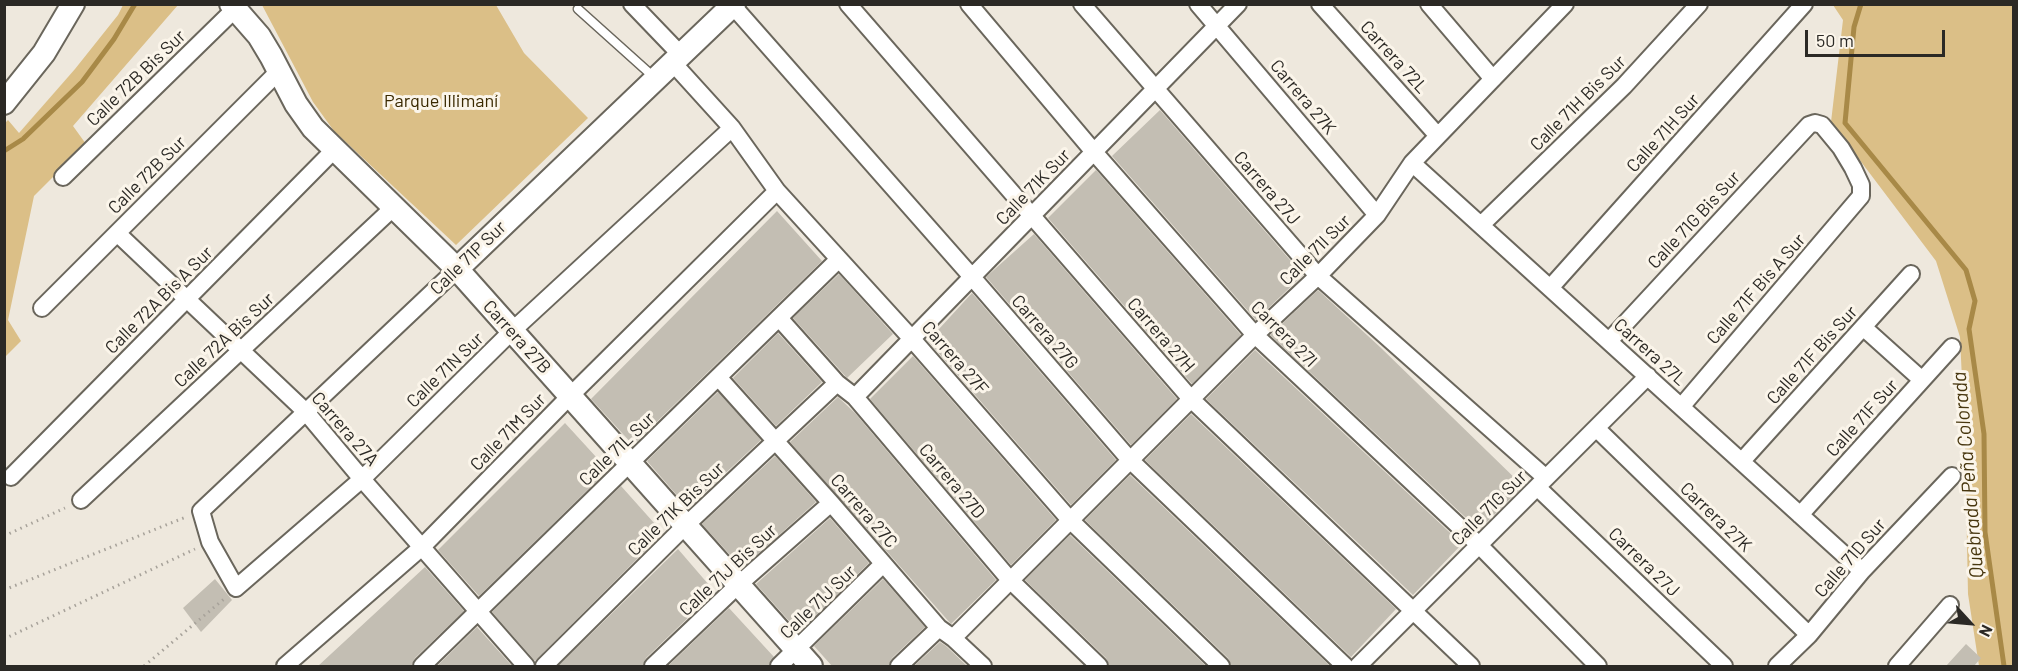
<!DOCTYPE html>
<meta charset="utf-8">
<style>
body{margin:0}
#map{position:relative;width:2018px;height:671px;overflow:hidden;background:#eee8dd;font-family:Barlow,sans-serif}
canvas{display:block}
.frame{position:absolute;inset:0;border:6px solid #2b2925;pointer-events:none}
.north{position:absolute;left:1940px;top:593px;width:60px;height:60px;-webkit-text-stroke:4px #fbf5ea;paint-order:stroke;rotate:116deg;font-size:16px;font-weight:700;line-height:24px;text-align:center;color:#2b2925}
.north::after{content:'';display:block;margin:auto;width:21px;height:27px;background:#2b2925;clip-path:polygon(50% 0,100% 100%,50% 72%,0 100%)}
.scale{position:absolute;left:1805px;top:30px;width:140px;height:27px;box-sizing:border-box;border:3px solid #2b2925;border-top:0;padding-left:8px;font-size:18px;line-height:21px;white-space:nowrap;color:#2b2925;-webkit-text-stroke:4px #fbf5ea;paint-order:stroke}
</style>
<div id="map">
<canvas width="2018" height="671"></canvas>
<div class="frame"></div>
<div class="north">N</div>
<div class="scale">50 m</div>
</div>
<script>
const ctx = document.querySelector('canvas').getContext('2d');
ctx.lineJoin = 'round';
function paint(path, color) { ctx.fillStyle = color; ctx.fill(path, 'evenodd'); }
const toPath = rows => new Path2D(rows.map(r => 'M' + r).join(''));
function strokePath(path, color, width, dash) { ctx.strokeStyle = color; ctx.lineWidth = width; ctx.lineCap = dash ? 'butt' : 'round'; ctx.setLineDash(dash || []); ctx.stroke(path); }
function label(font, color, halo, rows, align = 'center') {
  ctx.font = font + ' Barlow,sans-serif'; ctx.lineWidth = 6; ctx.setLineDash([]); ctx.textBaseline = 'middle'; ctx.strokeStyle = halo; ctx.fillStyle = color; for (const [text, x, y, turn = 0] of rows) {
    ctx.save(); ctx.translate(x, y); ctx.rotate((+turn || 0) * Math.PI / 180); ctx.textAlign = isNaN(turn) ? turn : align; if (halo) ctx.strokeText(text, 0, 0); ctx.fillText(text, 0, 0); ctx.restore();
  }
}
const green = toPath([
 [123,5,178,5,73,126,86,144,34,196,8,320,21,341,5,357,5,123,8,120,19,133,75,69,118,15],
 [262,5,496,5,524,53,588,118,456,245,334,131,313,102],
 [1833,5,2013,5,2013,666,1979,666,1968,594,1965,443,1960,337,1936,261,1831,122,1843,20]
]);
const stream = toPath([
 [1861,4,1854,27,1845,123,1966,270,1975,301,1969,329,1984,434,1985,532,2004,666],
 [4,151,23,139,82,82,114,39,135,4]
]);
const building = toPath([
 [1160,110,1303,275,1256,320,1112,156],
 [1096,170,1241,335,1192,384,1048,218],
 [777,211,822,261,633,445,591,399],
 [1034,234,1177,399,1131,445,986,277],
 [839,274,893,334,847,378,793,318],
 [1318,290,1380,347,1523,486,1479,530,1270,335],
 [972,293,1116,460,1071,505,928,341],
 [778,333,822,382,776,426,733,378],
 [1255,350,1462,544,1413,595,1206,399],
 [913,356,1056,520,1011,565,870,399],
 [718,392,761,440,688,508,647,461],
 [838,397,855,413,996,580,951,624,790,442],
 [1191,414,1396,609,1351,657,1145,460],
 [565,423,608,470,479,596,438,550],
 [775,456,816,502,742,568,702,524],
 [1130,475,1330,666,1231,666,1228,658,1085,520],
 [621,486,663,533,535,661,492,612],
 [830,518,869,563,799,632,756,584],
 [1070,535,1206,666,1109,666,1106,658,1025,580],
 [678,549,715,592,646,658,643,666,558,666],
 [425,567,464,611,415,658,412,666,318,666],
 [215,579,232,600,201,632,183,608],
 [883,579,925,627,892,658,889,666,832,666,814,646],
 [729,608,774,657,769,666,668,666],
 [477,627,512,666,437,666],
 [940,642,946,646,967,666,914,666],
 [1966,644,1981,658,1974,666,1946,666]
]);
const path = toPath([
 [4,536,65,508],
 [4,590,186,517],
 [4,639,195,549],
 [144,666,224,599]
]);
const lane = toPath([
 [578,9,656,79]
]);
const street = toPath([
 [632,4,681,55],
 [848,4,1191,399,1471,666],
 [969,4,1094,152,1255,335,1479,545,1598,666],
 [1082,4,1318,276,1546,478],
 [1198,4,1377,215],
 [1320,4,1438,136],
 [1429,4,1493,79],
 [733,6,972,277,1130,460,1345,666],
 [673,63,732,128,777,191,912,339,1070,520,1221,666],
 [1412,163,1862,571],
 [63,177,236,8],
 [1481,225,1624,86,1699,4],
 [117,233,306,412,362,479,526,666],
 [457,269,201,511,210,542,236,588,362,479,512,331,732,128],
 [1550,288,1804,4],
 [42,308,279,71],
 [779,318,837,383,855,397,1010,580,1099,666],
 [1863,327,1922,380],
 [1609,341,1809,125,1815,123,1822,125,1841,148,1853,168,1861,185,1861,196,1681,407],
 [718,377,831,503,939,628,953,638,983,666],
 [855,397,1238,4],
 [1596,428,1809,635],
 [1742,461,1911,274],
 [11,477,334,150],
 [1537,487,1724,666],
 [81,500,394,207],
 [1800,515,1952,347],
 [953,638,1255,335,1318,276,1377,215,1412,163,1565,4],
 [285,666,422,547,570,396,777,191],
 [422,666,839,259],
 [544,666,685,526,837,383],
 [653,666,738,585,831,503],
 [779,666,883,564],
 [899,666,939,628],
 [1358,666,1648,376],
 [1777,666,1809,635,1862,571,1952,476],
 [1897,666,1950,605]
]);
const secondary = toPath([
 [231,4,259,36,271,56,296,104,313,128,457,269,811,666],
 [4,103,44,53,73,4],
 [457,269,734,4]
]);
const streetNames = [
 ["Carrera 72L",1394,57,48],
 ["Calle 72B Bis Sur",136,78,-44],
 ["Carrera 27K",1303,97,50],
 ["Calle 71H Bis Sur",1578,103,-45],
 ["Calle 71H Sur",1663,133,-48],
 ["Calle 72B Sur",147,175,-45],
 ["Calle 71K Sur",1033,187,-46],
 ["Carrera 27J",1267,188,49],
 ["Calle 71G Bis Sur",1694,220,-47],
 ["Calle 71I Sur",1315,250,-45],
 ["Calle 71P Sur",468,258,-44],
 ["Calle 71F Bis A Sur",1756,289,-49],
 ["Calle 72A Bis A Sur",159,300,-45],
 ["Carrera 27G",1045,332,49],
 ["Carrera 27I",1284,334,45],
 ["Carrera 27H",1161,335,49],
 ["Carrera 27B",517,337,48],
 ["Calle 72A Bis Sur",224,340,-43],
 ["Carrera 27L",1650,352,42],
 ["Calle 71F Bis Sur",1812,355,-48],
 ["Carrera 27F",955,358,49],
 ["Calle 71N Sur",445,370,-44],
 ["Calle 71F Sur",1862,418,-48],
 ["Carrera 27A",345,429,49],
 ["Calle 71M Sur",508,432,-46],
 ["Calle 71L Sur",617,449,-44],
 ["Carrera 27D",952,481,50],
 ["Calle 71G Sur",1489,508,-45],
 ["Calle 71K Bis Sur",676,509,-44],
 ["Carrera 27C",864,511,49],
 ["Carrera 27K",1716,517,44],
 ["Calle 71D Sur",1850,558,-49],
 ["Carrera 27J",1644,562,44],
 ["Calle 71J Bis Sur",728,570,-43],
 ["Calle 71J Sur",818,602,-44]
];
const parkNames = [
 ["Parque Illimaní",441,101]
];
const waterNames = [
 ["Quebrada Peña Colorada",1968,475,-95]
];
paint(green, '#dbbf87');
strokePath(stream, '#a88947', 5);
paint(building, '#c3beb3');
strokePath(lane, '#6a665c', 11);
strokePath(street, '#6a665c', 20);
strokePath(secondary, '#6a665c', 26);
strokePath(path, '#a7a29a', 3, [1.5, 4.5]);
strokePath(lane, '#fff', 8);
strokePath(street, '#fff', 16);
strokePath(secondary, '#fff', 22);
label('18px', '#2b2925', '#fbf5ea', streetNames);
label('18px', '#3a2900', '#fbf5ea', parkNames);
label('italic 20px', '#48370f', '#fbf5ea', waterNames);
</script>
